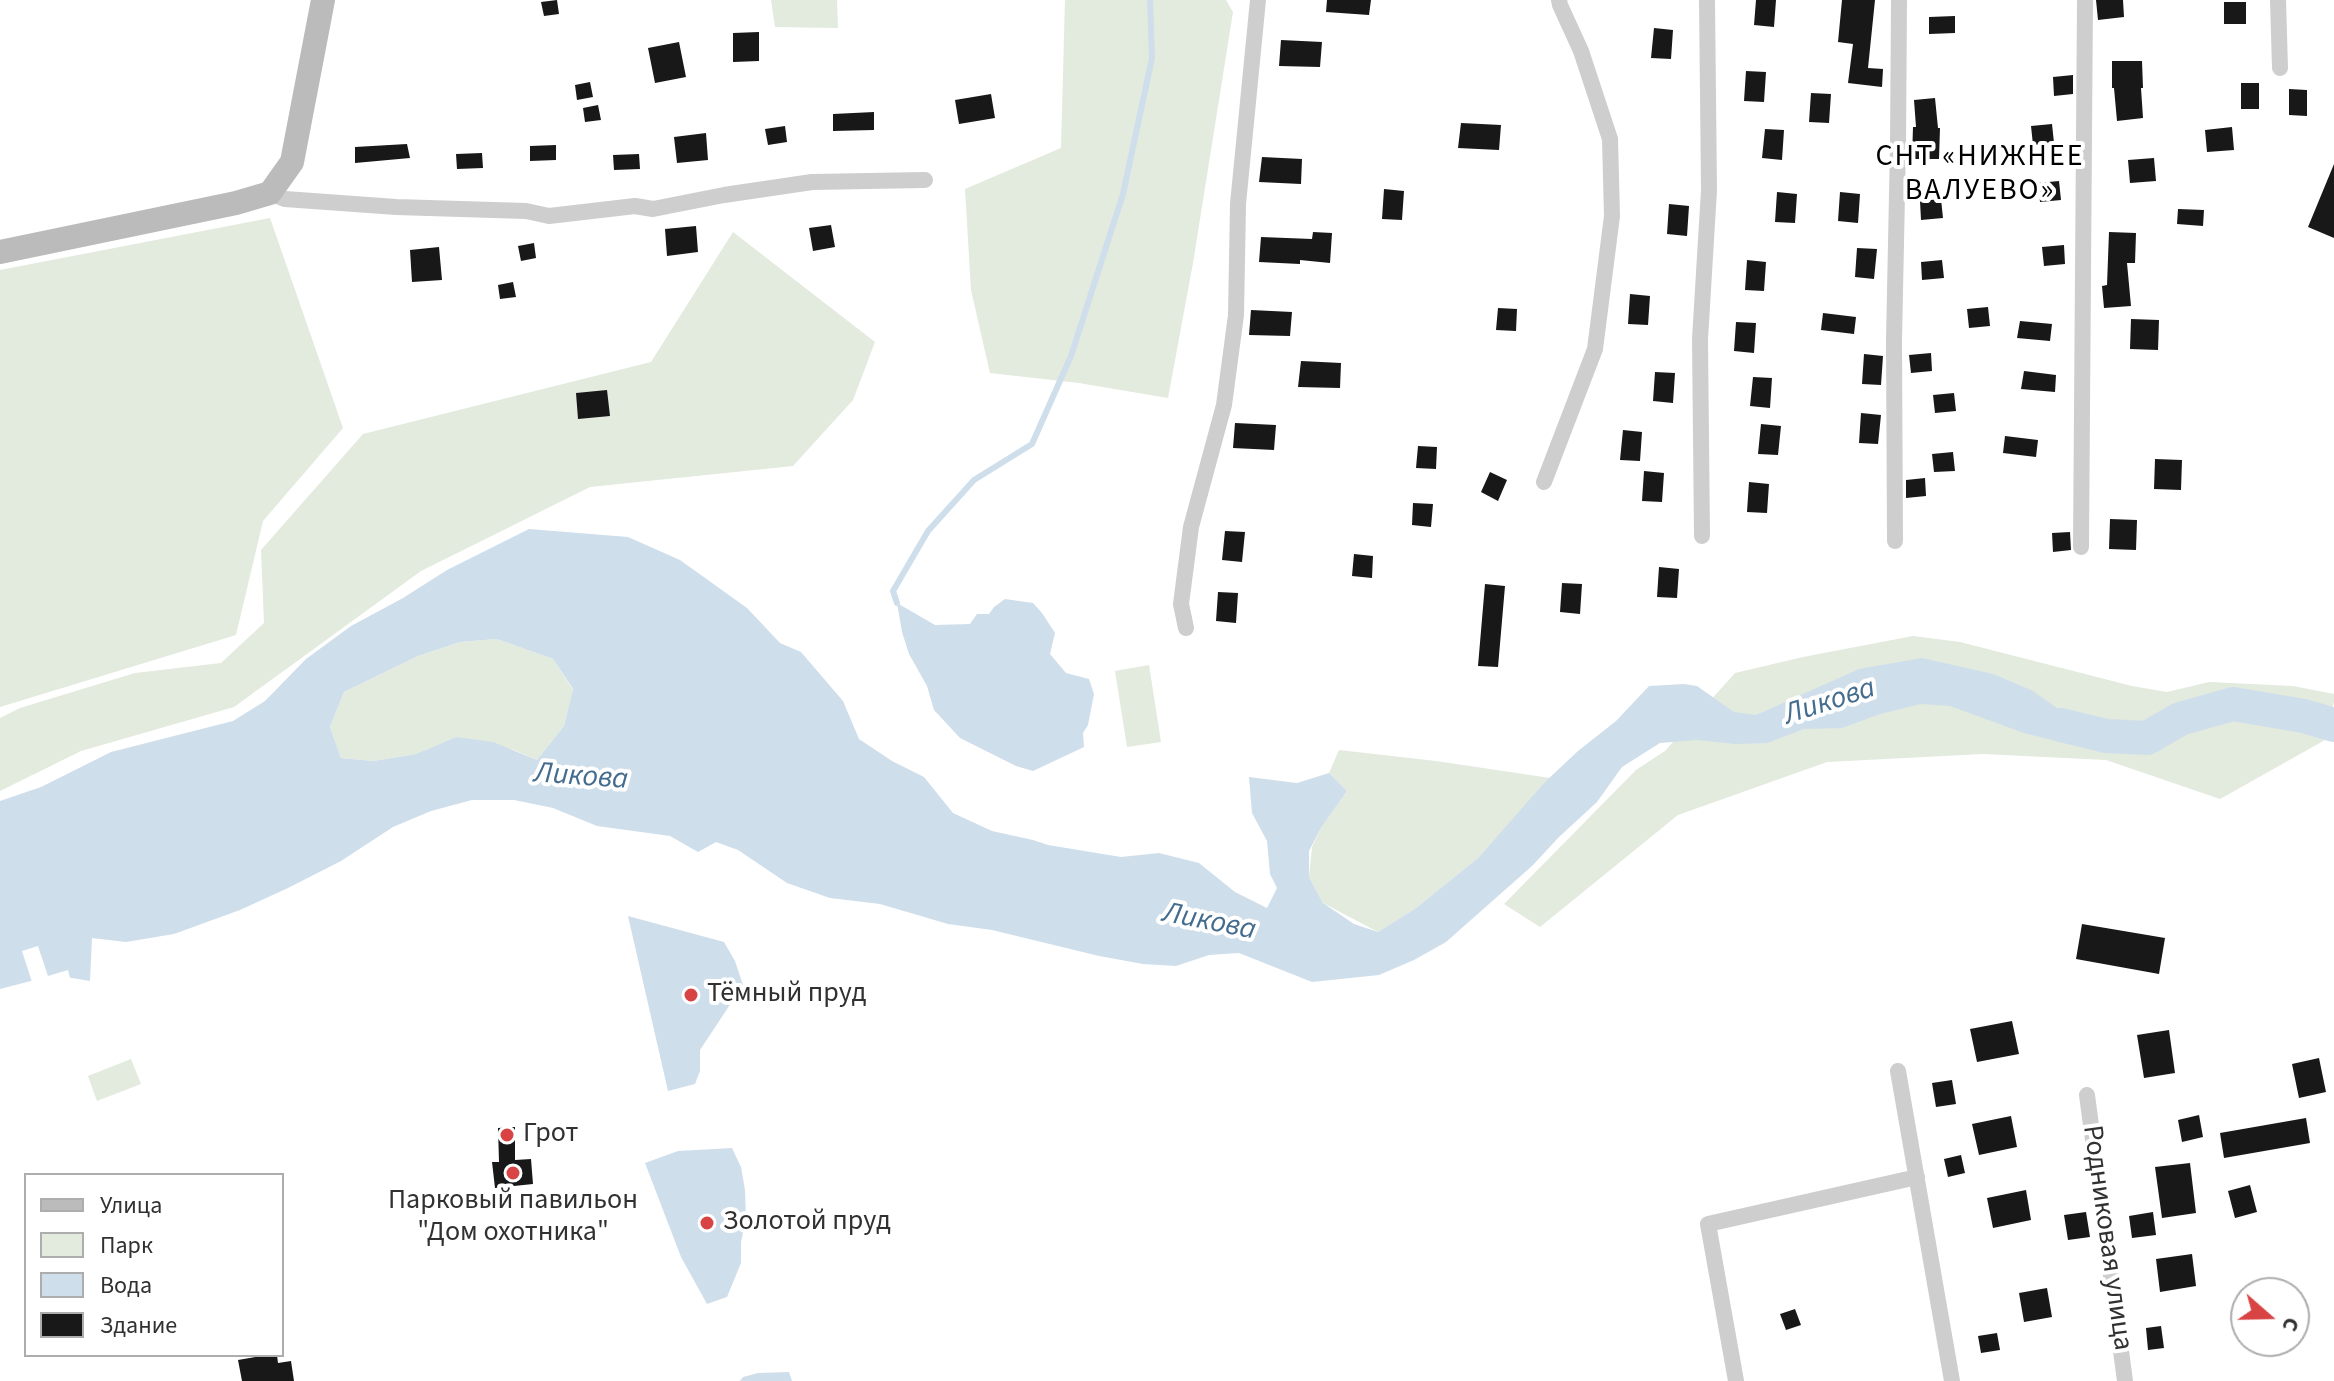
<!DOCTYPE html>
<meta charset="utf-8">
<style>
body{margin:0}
#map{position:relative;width:2334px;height:1381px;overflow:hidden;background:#fff;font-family:"Source Sans 3",sans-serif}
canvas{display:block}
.legend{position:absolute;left:24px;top:1173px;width:260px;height:184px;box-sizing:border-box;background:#fff;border:2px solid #adadad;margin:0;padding:10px 14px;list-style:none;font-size:24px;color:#313131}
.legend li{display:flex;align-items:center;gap:16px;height:40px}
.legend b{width:40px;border:2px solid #adadad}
.north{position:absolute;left:2230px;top:1277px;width:80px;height:80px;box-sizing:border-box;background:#fff;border:2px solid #adadad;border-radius:50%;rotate:110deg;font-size:22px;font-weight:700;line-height:32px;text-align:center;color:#313131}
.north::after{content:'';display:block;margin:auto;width:28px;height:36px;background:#d84343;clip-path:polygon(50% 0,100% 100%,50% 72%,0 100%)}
</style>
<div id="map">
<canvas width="2334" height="1381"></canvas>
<ul class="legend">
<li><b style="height:10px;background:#bbb"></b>Улица</li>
<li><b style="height:22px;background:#e3eade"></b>Парк</li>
<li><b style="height:22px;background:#cfdeeb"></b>Вода</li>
<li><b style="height:22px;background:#181818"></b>Здание</li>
</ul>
<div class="north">С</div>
</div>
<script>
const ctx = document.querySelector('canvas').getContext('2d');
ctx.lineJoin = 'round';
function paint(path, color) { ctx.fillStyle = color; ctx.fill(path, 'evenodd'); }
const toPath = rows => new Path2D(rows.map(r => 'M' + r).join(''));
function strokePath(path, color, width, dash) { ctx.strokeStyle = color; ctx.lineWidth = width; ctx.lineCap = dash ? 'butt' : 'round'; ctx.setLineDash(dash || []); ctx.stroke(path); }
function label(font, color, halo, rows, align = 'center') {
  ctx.font = font + ' "Source Sans 3",sans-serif'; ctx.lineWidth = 8; ctx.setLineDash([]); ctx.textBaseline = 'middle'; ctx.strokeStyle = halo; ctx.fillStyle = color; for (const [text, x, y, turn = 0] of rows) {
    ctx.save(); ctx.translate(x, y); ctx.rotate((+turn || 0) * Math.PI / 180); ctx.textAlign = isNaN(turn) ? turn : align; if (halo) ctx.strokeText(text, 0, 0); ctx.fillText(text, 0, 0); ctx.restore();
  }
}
const green = toPath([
 [771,0,837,0,838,28,775,27],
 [1065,0,1226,0,1233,12,1193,263,1168,398,1079,383,990,373,971,290,965,189,1061,148],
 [270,218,343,428,263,521,236,635,0,707,0,270],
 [733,232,875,342,853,400,793,466,590,487,421,571,234,707,81,751,0,791,0,718,20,708,135,673,221,663,264,623,261,550,363,434,651,362],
 [1913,636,1960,642,2132,686,2167,692,2209,682,2293,686,2334,694,2334,702,2325,740,2220,799,2106,760,1983,754,1827,762,1678,815,1540,927,1504,904,1636,770,1665,751,1735,673,1803,657],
 [497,639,553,659,573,690,564,726,537,760,514,750,456,737,416,754,373,761,341,758,330,727,344,692,418,656,460,642],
 [1149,665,1161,742,1127,747,1115,671],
 [1339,750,1436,761,1550,778,1478,858,1416,908,1378,932,1323,903,1309,877,1312,847,1321,828,1347,791,1329,773],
 [131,1059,141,1084,97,1101,88,1076]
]);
const water = toPath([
 [529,529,628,537,680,560,747,608,780,643,801,652,843,701,859,739,892,761,924,777,953,813,992,831,1033,840,1048,845,1121,857,1159,853,1199,863,1235,892,1267,908,1277,888,1270,874,1267,841,1252,813,1249,777,1297,783,1329,773,1347,791,1321,828,1309,851,1309,877,1323,903,1354,924,1378,932,1416,908,1478,858,1546,781,1578,751,1616,721,1649,686,1684,684,1697,686,1734,712,1756,715,1859,669,1922,658,1993,674,2031,690,2060,710,2089,721,2106,736,2060,742,2024,733,1950,706,1921,704,1880,714,1842,728,1804,729,1767,743,1736,744,1697,740,1660,743,1622,767,1597,802,1559,837,1532,866,1446,942,1414,960,1379,975,1312,982,1239,953,1209,955,1176,966,1143,964,1099,956,992,930,948,924,880,904,830,898,787,883,738,850,716,842,698,852,670,836,597,826,553,808,514,800,472,800,431,811,393,827,341,861,288,888,240,910,174,934,126,942,92,938,90,981,54,975,0,989,0,801,41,787,111,752,233,721,265,701,306,659,351,626,403,598,447,570],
 [497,639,553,659,573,689,564,726,537,760,493,742,456,737,416,754,373,761,341,758,330,727,344,692,418,656,460,642],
 [1005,599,1033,603,1042,613,1055,633,1050,654,1066,673,1089,679,1094,694,1088,725,1083,733,1084,747,1033,771,1016,766,960,738,934,710,927,686,909,654,902,632,897,603,935,625,970,624,977,614,989,614,994,607],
 [628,916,724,942,735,961,743,985,700,1050,700,1071,695,1084,668,1091],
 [732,1148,741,1167,745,1190,746,1219,741,1242,741,1263,727,1297,707,1304,681,1257,645,1163,678,1151],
 [789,1372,792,1381,740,1381,743,1377,758,1373]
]);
const pier = toPath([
 [38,946,48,976,68,970,71,982,54,979,16,989,15,987,32,982,22,951]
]);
const stream = toPath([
 [897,603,893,591,928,531,974,480,1032,444,1071,356,1123,194,1152,58,1150,0]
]);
const river = toPath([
 [2061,725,2106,736,2147,738,2180,719,2233,704,2304,716,2334,725]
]);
const building = toPath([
 [557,0,559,14,544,16,541,2],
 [1327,0,1371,0,1369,15,1326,12],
 [1756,0,1776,0,1774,27,1754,25],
 [1842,0,1875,0,1868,68,1883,69,1882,87,1848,83,1853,44,1838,42],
 [2096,0,2123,0,2124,17,2098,20],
 [2224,2,2246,2,2246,24,2224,24],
 [1955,16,1955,33,1929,34,1929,17],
 [1654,28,1673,30,1671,59,1651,58],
 [759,32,759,61,733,62,733,33],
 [1281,40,1322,42,1320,67,1279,66],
 [679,42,686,77,655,83,648,48],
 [2112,61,2142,61,2143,88,2141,88,2143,118,2117,121,2114,88,2112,88],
 [1746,71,1766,72,1764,102,1744,101],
 [2073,75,2073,94,2054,96,2053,77],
 [590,82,593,97,577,100,575,85],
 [2241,83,2259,83,2259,109,2241,109],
 [2289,89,2307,90,2307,116,2289,115],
 [1811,93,1831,94,1829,123,1809,122],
 [991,94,995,118,959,124,955,100],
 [1935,98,1938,128,1940,128,1939,159,1912,159,1913,127,1916,127,1914,100],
 [598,105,601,120,585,122,583,108],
 [874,112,874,130,833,131,833,114],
 [1461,123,1501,125,1499,150,1458,148],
 [2052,124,2054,143,2033,145,2031,126],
 [785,126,787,142,768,145,765,129],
 [2232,127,2234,150,2207,152,2205,130],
 [1765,129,1784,130,1782,160,1762,158],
 [706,133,708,160,677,163,674,137],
 [407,144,410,158,355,163,355,147],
 [556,145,556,160,530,161,530,146],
 [482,153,483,168,457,169,456,154],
 [639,154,640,169,614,170,613,155],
 [1262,157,1302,159,1301,184,1259,182],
 [2154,158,2156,181,2130,183,2128,160],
 [2334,164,2334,238,2308,227],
 [2059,181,2061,200,2040,202,2038,183],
 [1384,189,1404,191,1402,220,1382,219],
 [1777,192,1797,194,1795,223,1775,222],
 [1840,192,1860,194,1858,223,1838,221],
 [1941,199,1943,218,1921,220,1920,201],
 [1669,204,1689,206,1687,236,1667,234],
 [2178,209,2204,210,2203,226,2177,224],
 [831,225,835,247,813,251,809,228],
 [696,226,698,252,667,256,665,229],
 [1313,232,1332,233,1330,263,1300,260,1300,264,1259,262,1261,237,1312,239],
 [2109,232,2136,233,2135,263,2127,263,2131,306,2104,308,2102,286,2107,285],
 [534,243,536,258,521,261,518,246],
 [2064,245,2065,264,2044,266,2042,247],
 [439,247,442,280,412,282,410,250],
 [1857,248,1877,249,1874,279,1855,277],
 [1747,260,1766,262,1764,291,1745,290],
 [1942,260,1944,278,1922,280,1921,262],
 [513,282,516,297,500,299,498,285],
 [1630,294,1650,296,1648,325,1628,324],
 [1988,307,1990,326,1969,328,1967,309],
 [1498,308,1517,309,1516,331,1496,330],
 [1251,310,1292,312,1290,336,1249,335],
 [1823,313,1856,317,1854,334,1821,330],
 [2131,319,2159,320,2158,350,2130,349],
 [2020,321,2052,324,2050,341,2017,338],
 [1736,322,1756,323,1754,353,1734,351],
 [1931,353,1932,371,1911,373,1909,355],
 [1864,354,1883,356,1881,385,1862,384],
 [1301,361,1341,363,1340,388,1298,387],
 [2024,371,2056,375,2055,392,2021,389],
 [1655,372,1675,373,1673,403,1653,401],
 [1753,377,1772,378,1770,408,1750,406],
 [607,390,610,416,578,419,576,393],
 [1954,393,1956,411,1935,413,1933,395],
 [1861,413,1881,415,1878,444,1859,443],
 [1235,423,1276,425,1274,450,1233,448],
 [1761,424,1781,426,1778,455,1758,454],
 [1623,430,1642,432,1640,461,1620,460],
 [2005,436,2038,440,2036,457,2003,453],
 [1418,446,1437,447,1436,469,1416,468],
 [1953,452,1955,471,1934,472,1932,454],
 [2155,459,2182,460,2181,490,2154,489],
 [1644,471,1664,473,1662,502,1642,501],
 [1490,472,1507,480,1498,501,1481,492],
 [1925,478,1926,496,1906,498,1906,480],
 [1749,482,1769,484,1767,513,1747,512],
 [1413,503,1433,504,1431,527,1412,525],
 [2110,519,2137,520,2136,550,2109,549],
 [1225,531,1245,532,1242,562,1222,560],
 [2070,532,2071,550,2053,552,2052,533],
 [1354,554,1373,556,1372,578,1352,576],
 [1659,567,1679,569,1677,598,1657,597],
 [1562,583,1582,584,1580,614,1560,612],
 [1485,584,1505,586,1498,667,1478,666],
 [1218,592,1238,593,1236,623,1216,621],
 [2082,924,2165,938,2159,974,2076,959],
 [2012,1021,2019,1054,1977,1062,1970,1029],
 [2169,1030,2175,1073,2144,1078,2137,1035],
 [2319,1058,2326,1092,2299,1098,2292,1064],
 [1952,1080,1956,1104,1936,1107,1932,1083],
 [2199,1115,2203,1137,2182,1142,2178,1120],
 [2011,1116,2017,1147,1979,1155,1972,1124],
 [2306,1118,2310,1143,2224,1158,2220,1133],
 [515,1127,515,1160,531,1159,533,1184,495,1188,492,1162,499,1162,498,1128],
 [1961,1155,1965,1173,1948,1177,1944,1159],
 [2190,1163,2196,1213,2162,1218,2155,1167],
 [2250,1185,2257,1212,2235,1218,2228,1191],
 [2026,1190,2031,1220,1993,1228,1987,1198],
 [2086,1212,2090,1237,2068,1240,2064,1215],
 [2153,1212,2156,1235,2132,1238,2129,1216],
 [2192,1254,2196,1286,2160,1292,2156,1259],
 [2047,1288,2052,1317,2024,1322,2019,1293],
 [1795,1309,1801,1325,1786,1330,1780,1314],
 [2161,1326,2164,1348,2148,1350,2146,1328],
 [1997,1333,2000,1350,1981,1353,1978,1336],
 [267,1355,277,1355,278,1363,291,1361,294,1381,242,1381,238,1360]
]);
const street = toPath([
 [2278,0,2280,68],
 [270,193,285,199,396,207,526,211,549,216,635,206,653,209,724,195,812,182,925,180],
 [1544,482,1595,349,1612,216,1610,139,1581,51,1560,5,1559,0],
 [1702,536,1700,339,1709,190,1707,0],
 [1895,541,1894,340,1898,146,1899,0],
 [2081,547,2085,0],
 [1186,628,1181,604,1191,527,1224,405,1236,315,1238,204,1258,0],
 [1898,1071,1952,1381],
 [2087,1095,2125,1381],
 [1736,1381,1708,1224,1917,1177]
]);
const secondary = toPath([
 [0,252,236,203,270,193,292,162,323,0]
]);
const markers = [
 [691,995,8,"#d84343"],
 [507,1135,8,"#d84343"],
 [513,1173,8,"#d84343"],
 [707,1223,8,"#d84343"]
];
const poiNames = [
 ["Тёмный пруд",707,995],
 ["Грот",523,1135],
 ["Парковый павильон",513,1202,"center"],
 ["\"Дом охотника\"",513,1234,"center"],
 ["Золотой пруд",723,1223]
];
const streetNames = [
 ["Родниковая улица",2106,1238,82]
];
const neighbourhoodNames = [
 ["СНТ «НИЖНЕЕ",1980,158],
 ["ВАЛУЕВО»",1980,192]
];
const waterNames = [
 ["Ликова",1830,703,-18],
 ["Ликова",581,778,4],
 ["Ликова",1209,923,11]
];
paint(green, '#e3eade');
paint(water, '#cfdeeb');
paint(pier, '#fff');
strokePath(stream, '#cfdeeb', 6);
strokePath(river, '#cfdeeb', 34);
paint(building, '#181818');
strokePath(street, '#cecece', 16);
strokePath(secondary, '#bbb', 24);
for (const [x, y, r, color] of markers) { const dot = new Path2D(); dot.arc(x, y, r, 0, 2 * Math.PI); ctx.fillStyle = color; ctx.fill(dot); strokePath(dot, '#fff', 3); }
label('28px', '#313131', '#fff', poiNames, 'left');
label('28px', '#313131', '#fff', streetNames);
ctx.letterSpacing = '2px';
label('30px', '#000', '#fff', neighbourhoodNames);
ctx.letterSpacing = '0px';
label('italic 30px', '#446c8e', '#fff', waterNames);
</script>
